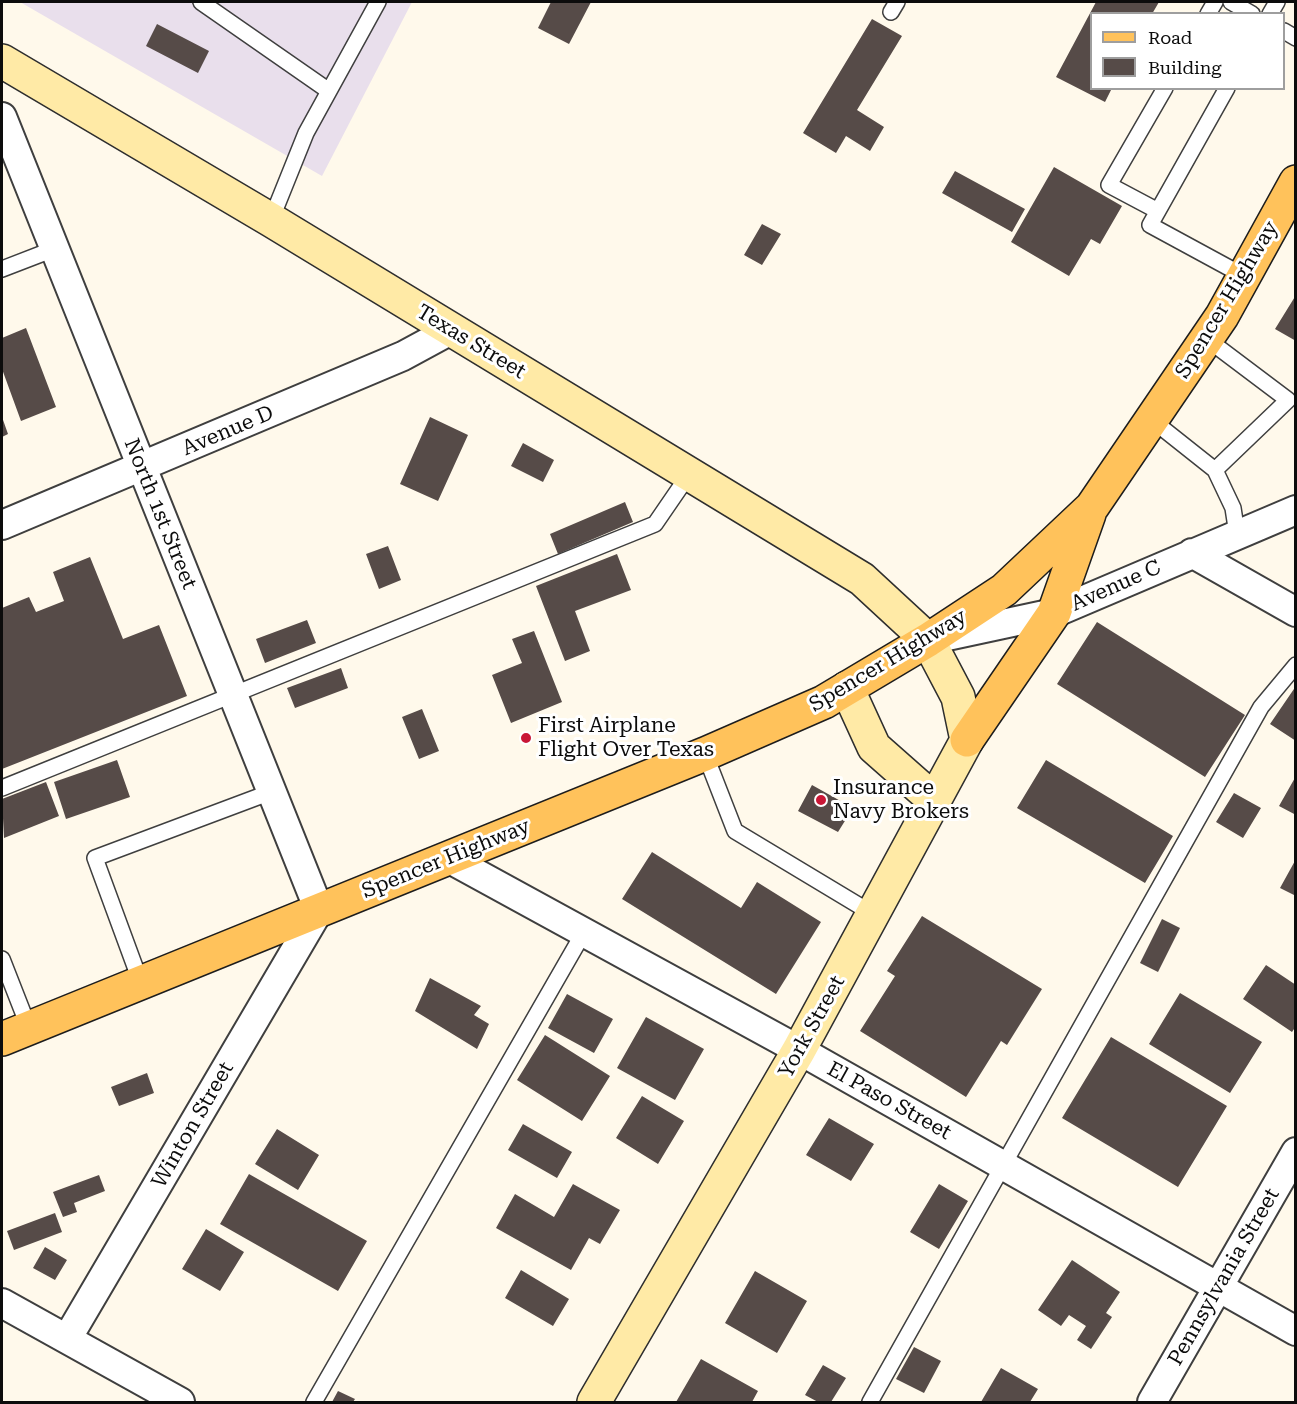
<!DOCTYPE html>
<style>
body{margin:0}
#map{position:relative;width:1297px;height:1404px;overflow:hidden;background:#fff9eb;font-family:"Roboto Serif",serif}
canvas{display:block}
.frame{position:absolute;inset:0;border:3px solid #0c0c0c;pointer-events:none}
.legend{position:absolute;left:1090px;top:12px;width:195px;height:78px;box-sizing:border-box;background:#fff;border:2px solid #9e9e9e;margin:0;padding:8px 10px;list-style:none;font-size:18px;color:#0c0c0c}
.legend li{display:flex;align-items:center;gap:12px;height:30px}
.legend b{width:30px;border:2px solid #9e9e9e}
</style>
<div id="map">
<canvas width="1297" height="1404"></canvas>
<div class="frame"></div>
<ul class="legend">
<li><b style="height:8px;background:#ffc25b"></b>Road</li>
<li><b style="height:16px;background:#564b48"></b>Building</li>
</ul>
</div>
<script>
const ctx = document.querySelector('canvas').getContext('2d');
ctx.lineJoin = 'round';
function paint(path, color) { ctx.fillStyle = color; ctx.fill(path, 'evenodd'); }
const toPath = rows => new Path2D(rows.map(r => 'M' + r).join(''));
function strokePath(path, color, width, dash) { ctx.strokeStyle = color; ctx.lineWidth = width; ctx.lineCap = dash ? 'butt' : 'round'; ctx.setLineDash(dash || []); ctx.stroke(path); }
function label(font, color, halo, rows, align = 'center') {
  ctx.font = font + ' "Roboto Serif",serif'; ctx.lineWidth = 6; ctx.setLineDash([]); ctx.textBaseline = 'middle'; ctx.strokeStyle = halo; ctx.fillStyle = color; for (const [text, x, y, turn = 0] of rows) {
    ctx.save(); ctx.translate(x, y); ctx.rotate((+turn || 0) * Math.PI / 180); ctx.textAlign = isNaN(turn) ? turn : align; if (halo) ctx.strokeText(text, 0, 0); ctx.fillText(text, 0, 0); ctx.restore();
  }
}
const industrial = toPath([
 [20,2,412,2,322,176]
]);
const building = toPath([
 [551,2,591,2,569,44,538,28],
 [1096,2,1159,2,1152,14,1092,14,1092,88,1112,88,1105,102,1056,77],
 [872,19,902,36,857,110,884,127,870,151,846,136,836,153,803,133],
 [157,24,209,51,198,73,146,46],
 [1054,167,1122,206,1100,244,1091,239,1069,276,1011,242],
 [955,171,1025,209,1012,232,942,193],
 [762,224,781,234,762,265,744,255],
 [1296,295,1296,341,1275,329],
 [26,328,56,407,21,421,2,369,2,338],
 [2,417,8,434,2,437],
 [430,417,468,435,438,501,400,484],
 [523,443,554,460,543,482,511,466],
 [625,502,633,522,558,554,550,534],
 [388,546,401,580,379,589,366,554],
 [617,554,631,590,575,611,590,651,565,661,536,586],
 [90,557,123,639,159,625,187,696,2,769,2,608,29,597,36,612,64,601,53,572],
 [307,620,316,643,265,663,256,639],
 [1097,622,1245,715,1205,777,1057,684],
 [534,631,562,702,511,723,492,675,522,663,512,639],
 [341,668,348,688,295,708,287,688],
 [1296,686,1296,741,1270,724],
 [422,709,439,751,419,759,402,717],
 [117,760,130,797,66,819,54,782],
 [1046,760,1173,836,1145,883,1017,808],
 [1296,776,1296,815,1279,806],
 [46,782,59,816,4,838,2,799],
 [812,785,853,808,838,832,798,811],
 [1234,793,1261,808,1243,838,1216,822],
 [652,852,741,908,757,882,821,922,776,994,622,899],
 [1296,859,1296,896,1280,888],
 [922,916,1042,989,1007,1045,1001,1041,966,1097,860,1031,895,976,887,971],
 [1162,919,1180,928,1158,972,1140,963],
 [1266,965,1296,985,1296,1026,1292,1032,1243,999],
 [430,978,481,1006,474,1015,489,1024,477,1049,415,1011],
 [1180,993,1262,1042,1230,1093,1149,1044],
 [567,994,613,1019,594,1053,548,1028],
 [646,1017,704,1049,675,1100,617,1068],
 [545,1035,610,1076,582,1121,517,1080],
 [1111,1037,1227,1106,1178,1187,1062,1118],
 [147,1073,154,1093,119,1106,111,1087],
 [642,1096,684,1121,658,1164,616,1138],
 [829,1118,874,1144,851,1181,806,1155],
 [523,1124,572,1152,557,1178,508,1150],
 [277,1129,319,1155,298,1190,255,1164],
 [249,1174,367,1241,338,1291,220,1224],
 [99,1175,105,1191,74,1203,77,1212,63,1217,53,1192],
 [573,1184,620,1210,600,1244,589,1238,571,1270,496,1228,515,1194,554,1217],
 [939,1184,968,1201,939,1249,910,1232],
 [55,1213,62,1232,14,1250,7,1231],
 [206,1229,244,1252,220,1291,182,1269],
 [45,1247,67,1260,55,1280,33,1268],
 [1072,1260,1120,1292,1106,1313,1112,1317,1091,1349,1077,1340,1086,1326,1069,1315,1061,1326,1038,1310],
 [521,1270,569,1299,553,1326,505,1298],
 [755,1271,807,1301,777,1353,725,1323],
 [914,1347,941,1361,924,1393,896,1379],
 [701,1359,758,1391,752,1402,676,1402],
 [823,1365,846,1378,831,1402,818,1402,805,1395],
 [1001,1368,1038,1389,1030,1402,981,1402],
 [338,1391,355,1399,353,1402,332,1402]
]);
const lane = toPath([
 [201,2,329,91],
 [1231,2,1252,14],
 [891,12,897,2],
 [1208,14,1215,2],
 [1270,14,1277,2],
 [1284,31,1296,38],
 [1227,88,1150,225,1244,276],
 [1158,211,1109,185,1165,88],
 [271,220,306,133,378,2],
 [2,269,54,249],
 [1207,339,1288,400,1215,470],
 [1152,420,1215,470,1233,508,1237,534],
 [705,754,735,831,873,914],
 [2,788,655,524,690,473],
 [2,959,29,1028],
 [141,983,95,858,271,792],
 [314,1402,584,932],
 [870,1402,1261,707,1296,665]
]);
const street = toPath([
 [2,117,319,910,67,1339],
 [2,525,403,356,451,330],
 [1192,553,1296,612],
 [933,639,1054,613,1296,510],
 [448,858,799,1050,1296,1331],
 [2,1303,180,1402],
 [1152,1402,1296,1152]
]);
const secondary = toPath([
 [2,61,271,220,862,579,928,640,958,697,967,740,799,1050,594,1402],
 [847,688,874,747,934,800]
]);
const primary = toPath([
 [967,740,1054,613,1089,514],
 [2,1039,705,754,824,702,928,640,1004,590,1092,507,1222,316,1296,182]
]);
const markers = [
 [526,738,6,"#c91736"],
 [821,800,6,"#c91736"]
];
const streetNames = [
 ["Spencer Highway",1227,300,-59],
 ["Texas Street",471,342,31],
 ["Avenue D",228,431,-23],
 ["North 1st Street",160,514,68],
 ["Avenue C",1116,586,-24],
 ["Spencer Highway",888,661,-31],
 ["Spencer Highway",446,859,-22],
 ["York Street",812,1027,-61],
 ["El Paso Street",889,1101,29],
 ["Winton Street",193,1125,-60],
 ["Pennsylvania Street",1224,1277,-60]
];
const poiNames = [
 ["First Airplane",538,726],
 ["Flight Over Texas",538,750],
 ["Insurance",833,788],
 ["Navy Brokers",833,812]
];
paint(industrial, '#e9dfec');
paint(building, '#564b48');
strokePath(lane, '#3f3f3f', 18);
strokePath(street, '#3f3f3f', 32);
strokePath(secondary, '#2e2e2e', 36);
strokePath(primary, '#1d1d1d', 36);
strokePath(lane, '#fff', 15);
strokePath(street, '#fff', 28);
strokePath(secondary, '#ffeaa6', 33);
strokePath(primary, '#ffc25b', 33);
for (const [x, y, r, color] of markers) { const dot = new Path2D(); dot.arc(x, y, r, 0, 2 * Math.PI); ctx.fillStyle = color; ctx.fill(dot); strokePath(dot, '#fff', 2); }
label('21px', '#0c0c0c', '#fff', streetNames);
label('21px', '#0c0c0c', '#fff', poiNames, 'left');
</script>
